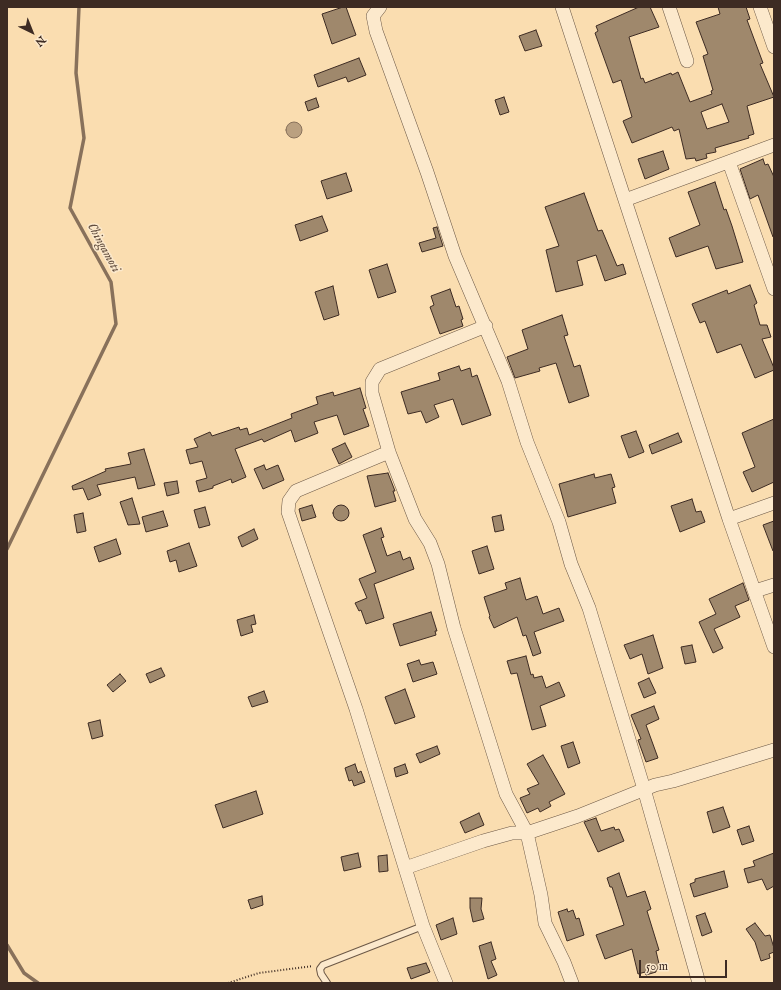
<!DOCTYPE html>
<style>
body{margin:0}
#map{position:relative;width:781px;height:990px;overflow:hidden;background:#faddb0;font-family:"IM FELL English",serif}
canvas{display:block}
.frame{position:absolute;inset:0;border:8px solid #3d2b23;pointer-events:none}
.north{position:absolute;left:12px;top:12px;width:40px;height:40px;-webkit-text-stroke:3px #fce9cc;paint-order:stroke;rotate:137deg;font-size:11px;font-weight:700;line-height:16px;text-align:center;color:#3d2b23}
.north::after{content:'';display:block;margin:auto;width:14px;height:18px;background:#3d2b23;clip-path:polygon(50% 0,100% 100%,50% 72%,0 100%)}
.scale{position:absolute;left:639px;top:960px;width:88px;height:18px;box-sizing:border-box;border:2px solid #3d2b23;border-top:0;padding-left:5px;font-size:12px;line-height:14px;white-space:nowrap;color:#3d2b23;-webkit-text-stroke:3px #fce9cc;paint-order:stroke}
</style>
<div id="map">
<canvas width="781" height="990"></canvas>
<div class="frame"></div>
<div class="north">N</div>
<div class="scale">50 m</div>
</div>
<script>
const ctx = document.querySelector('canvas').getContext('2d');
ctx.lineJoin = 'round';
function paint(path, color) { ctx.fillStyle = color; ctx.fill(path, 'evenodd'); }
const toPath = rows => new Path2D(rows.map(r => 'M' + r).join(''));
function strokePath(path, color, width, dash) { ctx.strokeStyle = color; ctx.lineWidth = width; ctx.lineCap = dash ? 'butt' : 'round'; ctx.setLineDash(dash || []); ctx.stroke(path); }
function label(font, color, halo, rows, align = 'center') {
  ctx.font = font + ' "IM FELL English",serif'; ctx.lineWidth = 3; ctx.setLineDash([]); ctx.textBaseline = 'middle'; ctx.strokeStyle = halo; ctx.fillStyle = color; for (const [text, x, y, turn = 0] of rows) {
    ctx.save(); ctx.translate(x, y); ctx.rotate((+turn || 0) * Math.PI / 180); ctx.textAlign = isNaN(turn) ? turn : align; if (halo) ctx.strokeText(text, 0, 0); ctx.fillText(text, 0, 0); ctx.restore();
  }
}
const water = toPath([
 '286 130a8 8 0 1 1 16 0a8 8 0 1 1-16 0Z'
]);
const stream = toPath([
 [7,549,116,324,111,282,70,208,84,138,76,73,79,7],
 [7,945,24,973,38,983]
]);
const building = toPath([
 [343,7,346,7,356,35,332,44,322,14,343,7],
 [639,7,650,7,659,27,629,37,641,79,643,78,645,83,671,73,672,75,678,72,690,102,712,94,711,91,713,90,703,56,708,54,696,22,720,14,718,7,746,7,750,19,747,20,763,63,760,64,774,97,747,106,754,134,748,136,749,138,715,148,716,152,706,154,707,158,696,161,695,158,686,159,679,129,674,131,672,127,632,143,623,121,632,117,621,80,613,83,595,33,598,31,596,26,639,7],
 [722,104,729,122,707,129,701,112,722,104],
 [536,30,542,46,525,51,519,36,536,30],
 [359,58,366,75,348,82,346,77,318,87,314,75,359,58],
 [504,97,509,112,500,115,495,100,504,97],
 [316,98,319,107,308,111,305,102,316,98],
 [663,151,669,169,645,179,638,159,663,151],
 [763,159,765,165,768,164,774,177,774,236,773,237,758,195,750,199,740,169,763,159],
 [346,173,352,191,327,199,321,181,346,173],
 [715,182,724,210,726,209,732,226,743,262,716,269,708,246,676,257,669,238,700,225,688,192,715,182],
 [584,193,598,231,602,230,617,266,623,264,626,274,605,281,596,255,577,261,583,285,556,292,546,250,559,246,545,207,584,193],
 [322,216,328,231,300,241,295,225,322,216],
 [437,227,443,246,422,252,419,243,436,238,433,228,437,227],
 [387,264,396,292,378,298,369,270,387,264],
 [750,285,757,303,754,305,760,325,767,325,771,337,762,339,774,368,774,370,755,378,741,344,717,353,705,321,700,323,692,304,727,290,728,294,750,285],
 [333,286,339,315,324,320,315,292,333,286],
 [450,289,456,307,459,306,463,319,461,320,463,326,440,334,430,307,434,305,431,296,450,289],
 [562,315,568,335,564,336,574,367,580,365,589,396,569,403,556,363,539,368,540,371,515,378,507,357,528,349,522,330,562,315],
 [459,366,461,371,470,368,472,377,477,375,491,415,462,425,453,399,434,405,439,417,426,423,421,411,408,414,401,392,440,380,438,373,459,366],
 [360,388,366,408,363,409,369,426,344,435,337,415,314,422,318,433,295,442,291,430,264,442,262,439,235,449,246,477,232,483,231,479,213,486,213,488,199,492,196,481,207,478,202,461,190,464,186,450,198,447,194,439,210,432,212,436,239,427,240,430,247,428,249,435,292,418,291,414,318,404,316,397,333,392,334,396,360,388],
 [774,419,774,482,752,492,743,472,755,467,742,433,774,419],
 [636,431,644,452,629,458,621,436,636,431],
 [678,433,682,442,652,454,649,445,678,433],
 [345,443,352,457,339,464,332,449,345,443],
 [144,449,155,485,138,489,135,477,97,485,101,495,88,500,83,488,73,490,72,486,106,471,105,469,131,464,128,453,144,449],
 [264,465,266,470,278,465,284,480,263,489,254,469,264,465],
 [388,473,395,491,393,491,396,501,375,507,367,476,388,473],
 [594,474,595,478,611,474,615,487,612,488,616,503,568,517,559,484,594,474],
 [177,481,179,493,167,496,164,483,177,481],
 [132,498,140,524,128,525,120,502,132,498],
 [692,499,696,512,701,511,705,522,680,532,671,506,692,499],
 '333 513a8 8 0 1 1 16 0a8 8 0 1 1-16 0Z',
 [312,505,316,517,302,521,299,509,312,505],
 [205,507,210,525,199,528,194,510,205,507],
 [163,511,168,526,146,532,142,517,163,511],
 [83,513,86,531,77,533,74,515,83,513],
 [501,515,504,530,495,532,492,517,501,515],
 [774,521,774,551,773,551,763,525,774,521],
 [381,528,384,537,381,538,387,556,400,551,403,560,410,557,414,569,374,584,384,618,366,624,361,610,359,611,355,603,367,598,359,579,376,572,363,535,381,528],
 [254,529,258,539,242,547,238,537,254,529],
 [116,539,121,554,99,562,94,547,116,539],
 [189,543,197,566,179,572,176,560,170,562,167,551,189,543],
 [487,546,494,569,479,574,472,551,487,546],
 [520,578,526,600,537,596,543,614,559,608,564,621,534,632,541,653,533,656,526,635,523,636,517,617,494,628,489,617,490,616,484,597,507,589,505,583,520,578],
 [743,583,749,600,735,606,740,617,714,629,723,648,713,653,699,622,716,614,709,599,743,583],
 [431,612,437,631,435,631,436,635,400,646,393,624,431,612],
 [254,615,256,624,251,625,253,632,241,636,237,620,254,615],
 [653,635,663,668,648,674,642,654,630,659,624,645,653,635],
 [692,645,696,662,685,664,681,647,692,645],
 [526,656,531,675,533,674,534,678,542,676,546,688,559,682,565,696,540,706,546,726,532,730,517,673,511,674,507,661,526,656],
 [419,660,421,665,433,662,437,674,413,682,407,664,419,660],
 [161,668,165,676,150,683,146,674,161,668],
 [120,674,126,681,113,692,107,685,120,674],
 [649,678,656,693,644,698,638,683,649,678],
 [405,689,415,717,395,724,385,697,405,689],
 [264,691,268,702,252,707,248,697,264,691],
 [654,706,659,719,646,725,658,758,646,762,638,740,641,739,631,715,654,706],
 [100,720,103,736,92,739,88,723,100,720],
 [573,742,580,763,568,768,561,746,573,742],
 [437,746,440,754,420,763,416,754,437,746],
 [543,755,565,794,549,802,551,806,540,812,538,808,527,813,520,798,530,794,527,789,539,784,527,764,543,755],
 [355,764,358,773,361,771,365,782,354,786,352,780,349,781,345,768,355,764],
 [405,764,408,773,396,777,394,768,405,764],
 [256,791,263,814,223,828,215,805,256,791],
 [723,807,730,827,713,833,707,812,723,807],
 [479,813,484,825,465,833,460,822,479,813],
 [596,818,601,831,614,827,615,830,619,829,624,841,598,852,584,822,596,818],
 [749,826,754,841,742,845,737,830,749,826],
 [358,853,361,867,344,871,341,857,358,853],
 [774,853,774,886,767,890,762,879,748,883,744,869,755,866,753,861,774,853],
 [387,855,388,871,379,872,378,856,387,855],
 [724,871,728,887,694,897,690,884,695,882,695,879,724,871],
 [619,873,627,897,645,891,651,909,647,911,659,950,656,951,660,968,656,970,656,972,646,975,645,972,638,974,632,949,605,959,596,935,624,925,612,887,610,887,607,878,619,873],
 [262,896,263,905,251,909,248,900,262,896],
 [470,898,482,898,481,909,484,919,473,922,470,908,470,898],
 [567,909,568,912,573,910,576,919,579,918,584,935,567,941,558,912,567,909],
 [705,913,712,932,702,936,696,916,705,913],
 [453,918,457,934,441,940,436,925,453,918],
 [755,923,765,936,770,935,774,948,774,952,769,954,770,958,761,961,755,942,746,929,755,923],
 [491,942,496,959,491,961,497,975,488,979,479,946,491,942],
 [426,963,430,972,411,979,407,968,426,963]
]);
const path = toPath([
 [228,983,259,973,313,966]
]);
const service = toPath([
 [327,983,321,974,320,969,323,965,423,926]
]);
const minor = toPath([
 [380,7,373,16,376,31,427,172,455,256,508,381,527,442,559,522,571,564,589,608,644,789,699,983],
 [562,7,729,519,774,647],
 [669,7,687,61],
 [760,7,774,47],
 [729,162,774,289],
 [625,200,774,145],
 [486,326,380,369,372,382,372,393,389,452,415,519,430,543,438,564,454,628,506,794,527,833,541,895,545,923,564,962,572,983],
 [389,452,296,491,289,501,288,512,356,709,423,926,446,983],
 [729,519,774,503],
 [755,591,774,585],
 [405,868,483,841,512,833,527,833,578,816,655,785,673,781,774,750]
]);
const waterNames = [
 ["Chingamoti",103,248,61]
];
paint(water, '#baa080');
strokePath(water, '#88715b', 1);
strokePath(stream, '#88715b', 3.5);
paint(building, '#9f886c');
strokePath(building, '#3d2b23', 1);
strokePath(service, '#6c5846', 8);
strokePath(minor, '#6c5846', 14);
strokePath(path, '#3d2b23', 2, [1, 2]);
strokePath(service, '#fce9cc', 6);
strokePath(minor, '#fce9cc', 13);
label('italic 13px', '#624e3f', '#fce9cc', waterNames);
</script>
